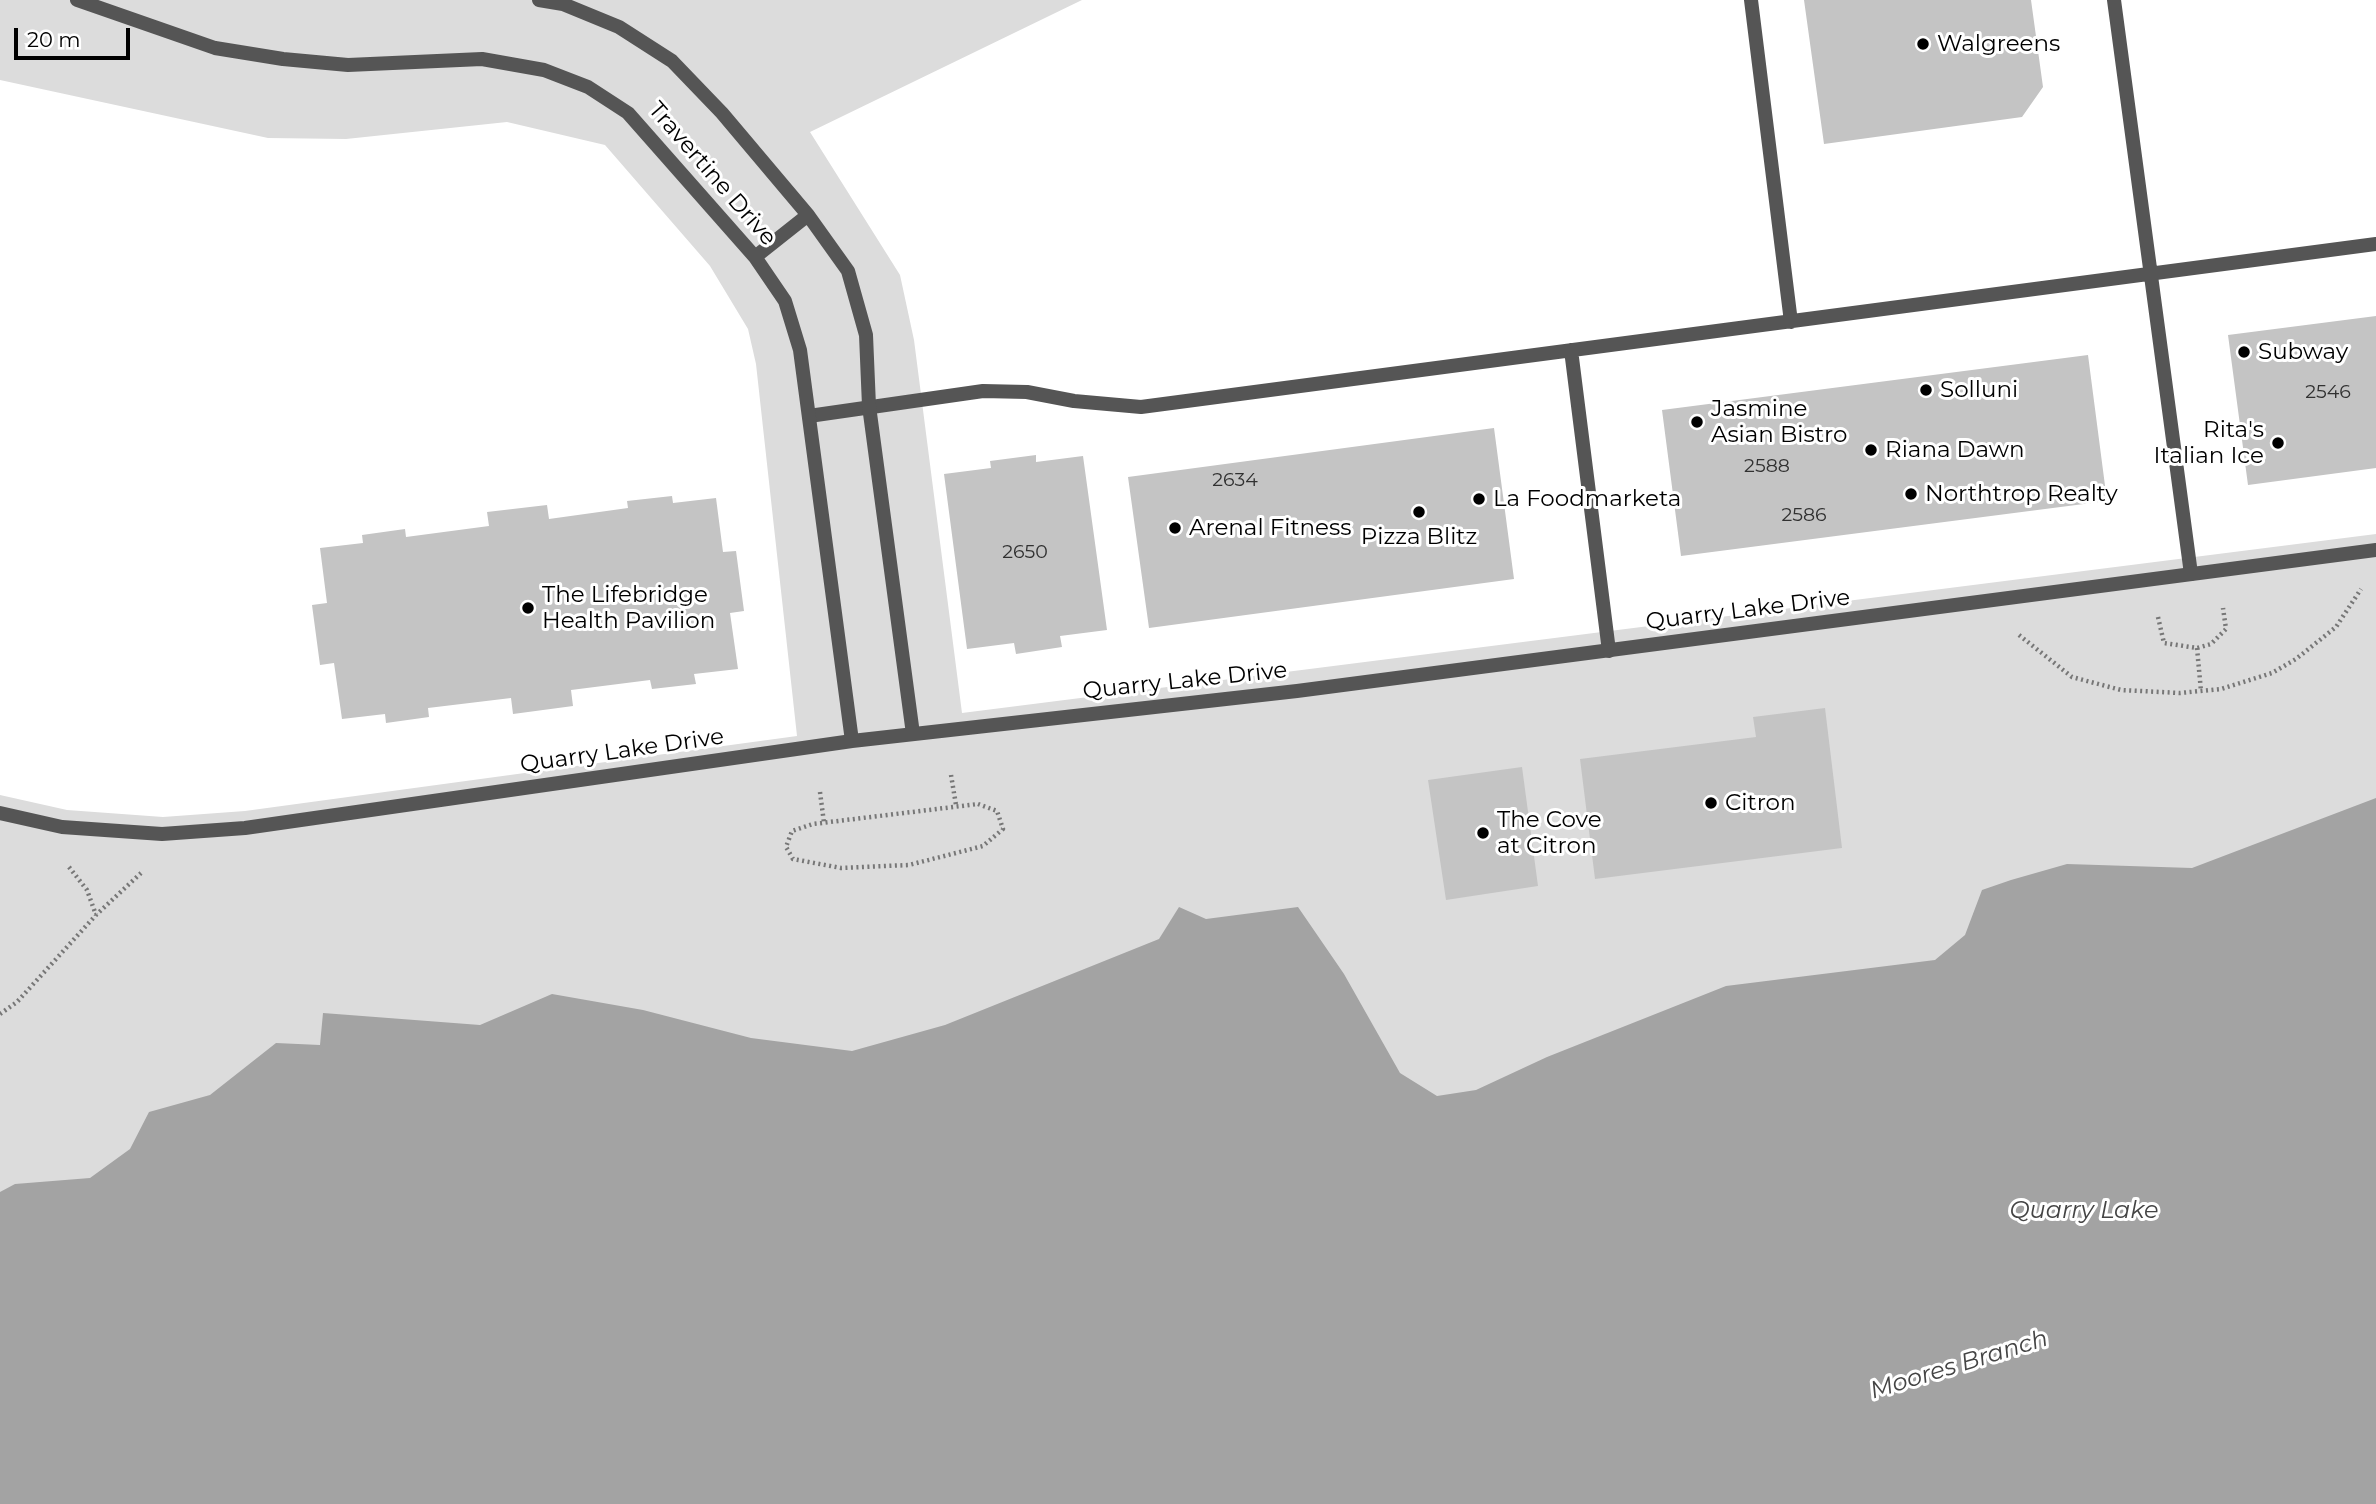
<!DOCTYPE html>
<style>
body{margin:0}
#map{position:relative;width:2376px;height:1504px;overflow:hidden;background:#fff;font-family:Montserrat,sans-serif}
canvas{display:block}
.scale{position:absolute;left:14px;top:28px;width:116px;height:32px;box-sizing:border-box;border:4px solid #000;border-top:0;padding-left:9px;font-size:21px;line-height:24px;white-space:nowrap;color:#000;-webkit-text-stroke:5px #fff;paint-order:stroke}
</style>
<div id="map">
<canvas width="2376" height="1504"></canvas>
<div class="scale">20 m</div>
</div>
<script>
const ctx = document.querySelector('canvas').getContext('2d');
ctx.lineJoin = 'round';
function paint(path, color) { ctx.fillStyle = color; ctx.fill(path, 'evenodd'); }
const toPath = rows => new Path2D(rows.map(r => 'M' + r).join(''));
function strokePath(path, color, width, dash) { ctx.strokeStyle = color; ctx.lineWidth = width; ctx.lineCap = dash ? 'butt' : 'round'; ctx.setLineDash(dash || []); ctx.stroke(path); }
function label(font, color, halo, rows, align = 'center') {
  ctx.font = font + ' Montserrat,sans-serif'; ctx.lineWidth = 6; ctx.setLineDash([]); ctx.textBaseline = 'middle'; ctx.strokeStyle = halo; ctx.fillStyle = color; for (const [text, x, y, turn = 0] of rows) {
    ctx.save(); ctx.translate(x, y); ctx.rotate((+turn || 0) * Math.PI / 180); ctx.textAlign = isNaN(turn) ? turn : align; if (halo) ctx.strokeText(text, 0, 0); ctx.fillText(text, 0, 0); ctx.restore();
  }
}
const green = toPath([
 [0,0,1082,0,810,132,900,275,914,340,962,713,2376,534,2376,1504,0,1504,0,795,67,810,163,817,245,811,797,736,756,364,748,329,710,266,605,145,507,122,346,139,268,138,0,80]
]);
const water = toPath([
 [2376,798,2376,1504,0,1504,0,1192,15,1184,90,1178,130,1149,149,1112,210,1095,276,1043,320,1045,323,1013,480,1025,552,994,643,1010,751,1038,852,1051,945,1025,1159,939,1179,907,1206,919,1298,907,1344,974,1400,1073,1437,1096,1476,1090,1547,1057,1726,986,1935,960,1965,935,1982,890,2011,880,2067,864,2192,868]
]);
const building = toPath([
 [1804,0,2031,0,2043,87,2022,117,1824,144],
 [2376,316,2376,468,2248,485,2228,335],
 [2088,355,2107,501,1681,556,1662,410],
 [1494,428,1514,579,1149,628,1128,477],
 [1036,455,1036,462,1083,456,1107,630,1060,636,1062,647,1016,654,1014,643,967,649,944,474,991,468,990,461],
 [672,496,673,503,716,498,723,552,736,551,744,611,730,613,738,669,694,674,696,684,652,689,650,680,571,690,573,706,513,714,511,698,428,708,429,717,386,723,385,714,342,719,334,663,320,665,312,605,327,603,320,548,363,543,362,535,405,529,406,537,489,526,487,512,547,505,549,519,628,508,627,501],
 [1825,708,1842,848,1595,879,1580,759,1756,737,1753,717],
 [1522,767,1538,886,1446,900,1428,780]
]);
const path = toPath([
 [2158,617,2164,643,2197,648,2211,644,2226,629,2223,608],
 [2019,635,2072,677,2121,690,2180,693,2221,689,2272,673,2296,659,2336,627,2361,589],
 [2197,648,2201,691],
 [951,775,956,805],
 [820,792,824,823],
 [978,804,997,811,1003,829,983,846,909,865,841,868,793,859,786,847,792,831,813,824,978,804],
 [69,867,87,890,96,915],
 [0,1014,17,1002,96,915,141,873]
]);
const service = toPath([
 [1751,0,1791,322],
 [2114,0,2191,574],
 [1571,350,1609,651],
 [809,416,983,391,1027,392,1074,401,1141,407,2376,244]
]);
const minor = toPath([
 [77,0,215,48,283,59,348,65,482,59,544,70,588,87,628,113,755,257,785,301,800,350,852,741],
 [539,0,563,4,619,27,672,61,722,113,808,215,848,271,866,335,869,406,913,734],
 [755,257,808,215],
 [0,813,62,827,162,834,245,828,852,741,1297,691,2376,550]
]);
const markers = [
 [1923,44,7,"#000"],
 [2244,352,7,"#000"],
 [1926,390,7,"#000"],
 [1697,422,7,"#000"],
 [2278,443,7,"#000"],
 [1871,450,7,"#000"],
 [1911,494,7,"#000"],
 [1479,499,7,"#000"],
 [1419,512,7,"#000"],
 [1175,528,7,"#000"],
 [528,608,7,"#000"],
 [1711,803,7,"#000"],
 [1483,833,7,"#000"]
];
const numberNames = [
 ["2546",2328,392],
 ["2588",1767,466],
 ["2634",1235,480],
 ["2586",1804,515],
 ["2650",1025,552]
];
const poiNames = [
 ["Walgreens",1937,44],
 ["Subway",2258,352],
 ["Solluni",1940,390],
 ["Jasmine",1711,409],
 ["Asian Bistro",1711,435],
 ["Rita's",2264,430,"right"],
 ["Italian Ice",2264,456,"right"],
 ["Riana Dawn",1885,450],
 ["Northtrop Realty",1925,494],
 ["La Foodmarketa",1493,499],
 ["Arenal Fitness",1189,528],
 ["Pizza Blitz",1419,537,"center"],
 ["The Lifebridge",542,595],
 ["Health Pavilion",542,621],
 ["Citron",1725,803],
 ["The Cove",1497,820],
 ["at Citron",1497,846]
];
const streetNames = [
 ["Travertine Drive",712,174,49],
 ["Quarry Lake Drive",1748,610,-7],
 ["Quarry Lake Drive",1185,681,-6],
 ["Quarry Lake Drive",622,751,-8]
];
const waterNames = [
 ["Quarry Lake",2084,1211],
 ["Moores Branch",1959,1365,-17]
];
paint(green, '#dcdcdc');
paint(water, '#a3a3a3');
paint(building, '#c4c4c4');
strokePath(path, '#777', 4.5, [2, 3.5]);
strokePath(service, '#555', 14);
strokePath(minor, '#555', 14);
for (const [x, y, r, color] of markers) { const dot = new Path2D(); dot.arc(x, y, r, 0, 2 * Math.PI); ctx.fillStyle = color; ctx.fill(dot); strokePath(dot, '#fff', 2.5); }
label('19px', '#313131', null, numberNames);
label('23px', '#000', '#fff', poiNames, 'left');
label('23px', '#000', '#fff', streetNames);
label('italic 24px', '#444', '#fff', waterNames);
</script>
